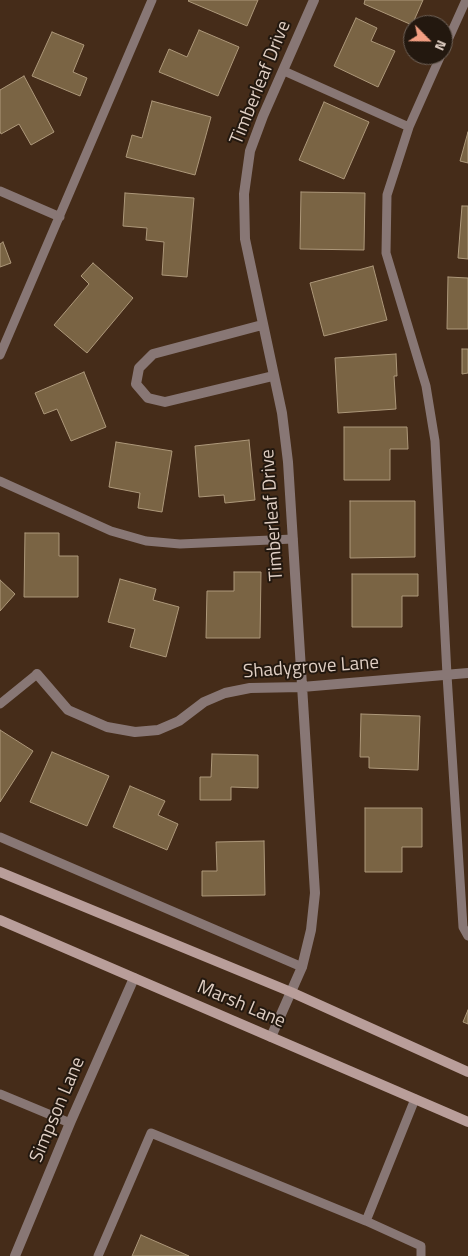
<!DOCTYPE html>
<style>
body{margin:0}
#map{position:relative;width:468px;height:1256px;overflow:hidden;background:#452c19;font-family:"Titillium Web",sans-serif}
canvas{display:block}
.north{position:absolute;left:403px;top:15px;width:50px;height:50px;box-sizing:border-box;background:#23180f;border:1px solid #6e6157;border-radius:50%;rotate:113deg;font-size:14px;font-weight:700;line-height:20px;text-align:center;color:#dfcec3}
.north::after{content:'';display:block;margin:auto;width:18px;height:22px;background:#f39f83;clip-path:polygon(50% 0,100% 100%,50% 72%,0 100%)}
</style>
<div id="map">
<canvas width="468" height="1256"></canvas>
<div class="north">N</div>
</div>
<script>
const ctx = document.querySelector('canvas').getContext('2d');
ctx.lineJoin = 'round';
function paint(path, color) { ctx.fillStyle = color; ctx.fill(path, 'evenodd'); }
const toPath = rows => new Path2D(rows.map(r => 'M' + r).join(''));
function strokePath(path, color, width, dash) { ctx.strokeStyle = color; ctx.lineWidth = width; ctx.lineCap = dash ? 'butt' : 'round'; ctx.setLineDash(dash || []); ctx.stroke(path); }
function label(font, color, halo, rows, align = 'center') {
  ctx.font = font + ' "Titillium Web",sans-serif'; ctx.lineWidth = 4; ctx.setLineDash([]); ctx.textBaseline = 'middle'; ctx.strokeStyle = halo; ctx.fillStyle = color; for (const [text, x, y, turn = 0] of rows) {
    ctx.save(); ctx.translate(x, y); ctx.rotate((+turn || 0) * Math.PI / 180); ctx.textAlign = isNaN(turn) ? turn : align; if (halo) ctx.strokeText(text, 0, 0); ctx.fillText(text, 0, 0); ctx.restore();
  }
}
const building = toPath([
 [189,0,258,0,247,26,188,1,189,0],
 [365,0,423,0,412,25,364,4,365,0],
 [356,18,377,28,371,41,395,51,378,87,334,66,356,18],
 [199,30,239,47,218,96,159,72,169,49,187,57,199,30],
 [52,32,84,45,73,72,87,78,80,96,32,76,52,32],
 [24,76,54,132,31,145,19,124,1,134,0,131,0,90,24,76],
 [152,101,211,117,195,175,126,157,132,135,142,138,152,101],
 [324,102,369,122,344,179,299,160,324,102],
 [468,132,468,163,460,161,468,132],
 [301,192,365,193,364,250,300,249,301,192],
 [125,193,194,198,187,277,162,275,164,242,146,240,147,228,123,226,125,193],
 [462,206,468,206,468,259,458,258,462,206],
 [3,242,11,263,0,267,0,244,3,242],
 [93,263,133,298,87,353,54,325,89,284,81,276,93,263],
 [373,266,387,320,324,336,310,283,373,266],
 [448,277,468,278,468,329,447,329,448,277],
 [462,349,468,349,468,373,462,374,462,349],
 [396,354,397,376,394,376,396,409,338,413,335,358,396,354],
 [84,372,106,427,71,441,57,409,44,414,35,393,84,372],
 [344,427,407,427,408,449,390,449,390,480,344,480,344,427],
 [249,440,255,500,225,503,224,495,199,497,195,446,249,440],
 [116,442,172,451,162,512,138,508,140,493,109,487,116,442],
 [350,501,415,501,415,557,350,558,350,501],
 [25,533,59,533,59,556,78,556,78,597,24,597,25,533],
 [234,572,261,572,260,638,206,638,207,591,234,591,234,572],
 [352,574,418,574,418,596,402,596,402,627,352,627,352,574],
 [120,579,156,589,153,600,179,607,166,657,130,647,135,629,108,622,120,579],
 [0,580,15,594,0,611,0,580],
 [361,714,420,716,418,770,369,768,369,757,360,757,361,714],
 [0,730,33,751,0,802,0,730],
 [52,752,109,776,87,826,30,802,52,752],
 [212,754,258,755,258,788,231,787,231,800,200,800,200,777,211,777,212,754],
 [130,786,165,801,158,815,178,824,167,850,113,827,130,786],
 [365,808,422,808,422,847,402,847,402,872,365,872,365,808],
 [264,841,265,895,202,896,202,871,217,871,216,842,264,841],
 [468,1010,468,1024,463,1022,468,1010],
 [141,1235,189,1256,132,1256,141,1235]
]);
const lane = toPath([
 [443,51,466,0],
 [441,55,409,127,387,195,386,253,426,386,435,441,447,675,463,927,468,936],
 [284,71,409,127],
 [0,191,60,217],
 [0,355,152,0],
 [0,481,111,531,146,541,180,544,293,539],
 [0,704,37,674],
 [0,837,302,967],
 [0,1094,70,1123],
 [415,1099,366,1221,421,1246,421,1256],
 [98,1256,151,1133,366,1221]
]);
const street = toPath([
 [262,325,153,354,139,368,136,384,148,398,165,402,273,376],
 [37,674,68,710,107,727,135,732,158,730,179,721,204,702,225,693,250,688,302,687,468,673],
 [271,1037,302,967,311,930,315,893,288,462,282,413,245,239,244,194,250,151,263,116,314,0],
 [15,1256,70,1123,134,978]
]);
const secondary = toPath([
 [0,872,291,992,468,1072],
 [0,920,468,1122]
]);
const streetNames = [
 ["Timberleaf Drive",261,83,-68],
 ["Timberleaf Drive",273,515,-94],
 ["Shadygrove Lane",311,668,-4],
 ["Marsh Lane",241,1005,23],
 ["Simpson Lane",58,1110,-67]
];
paint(building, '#7a6444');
strokePath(building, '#ad987a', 1);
strokePath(lane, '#887775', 9);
strokePath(street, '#887775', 10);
strokePath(secondary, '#b99e9a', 10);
label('19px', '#dfcec3', '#23180f', streetNames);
</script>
